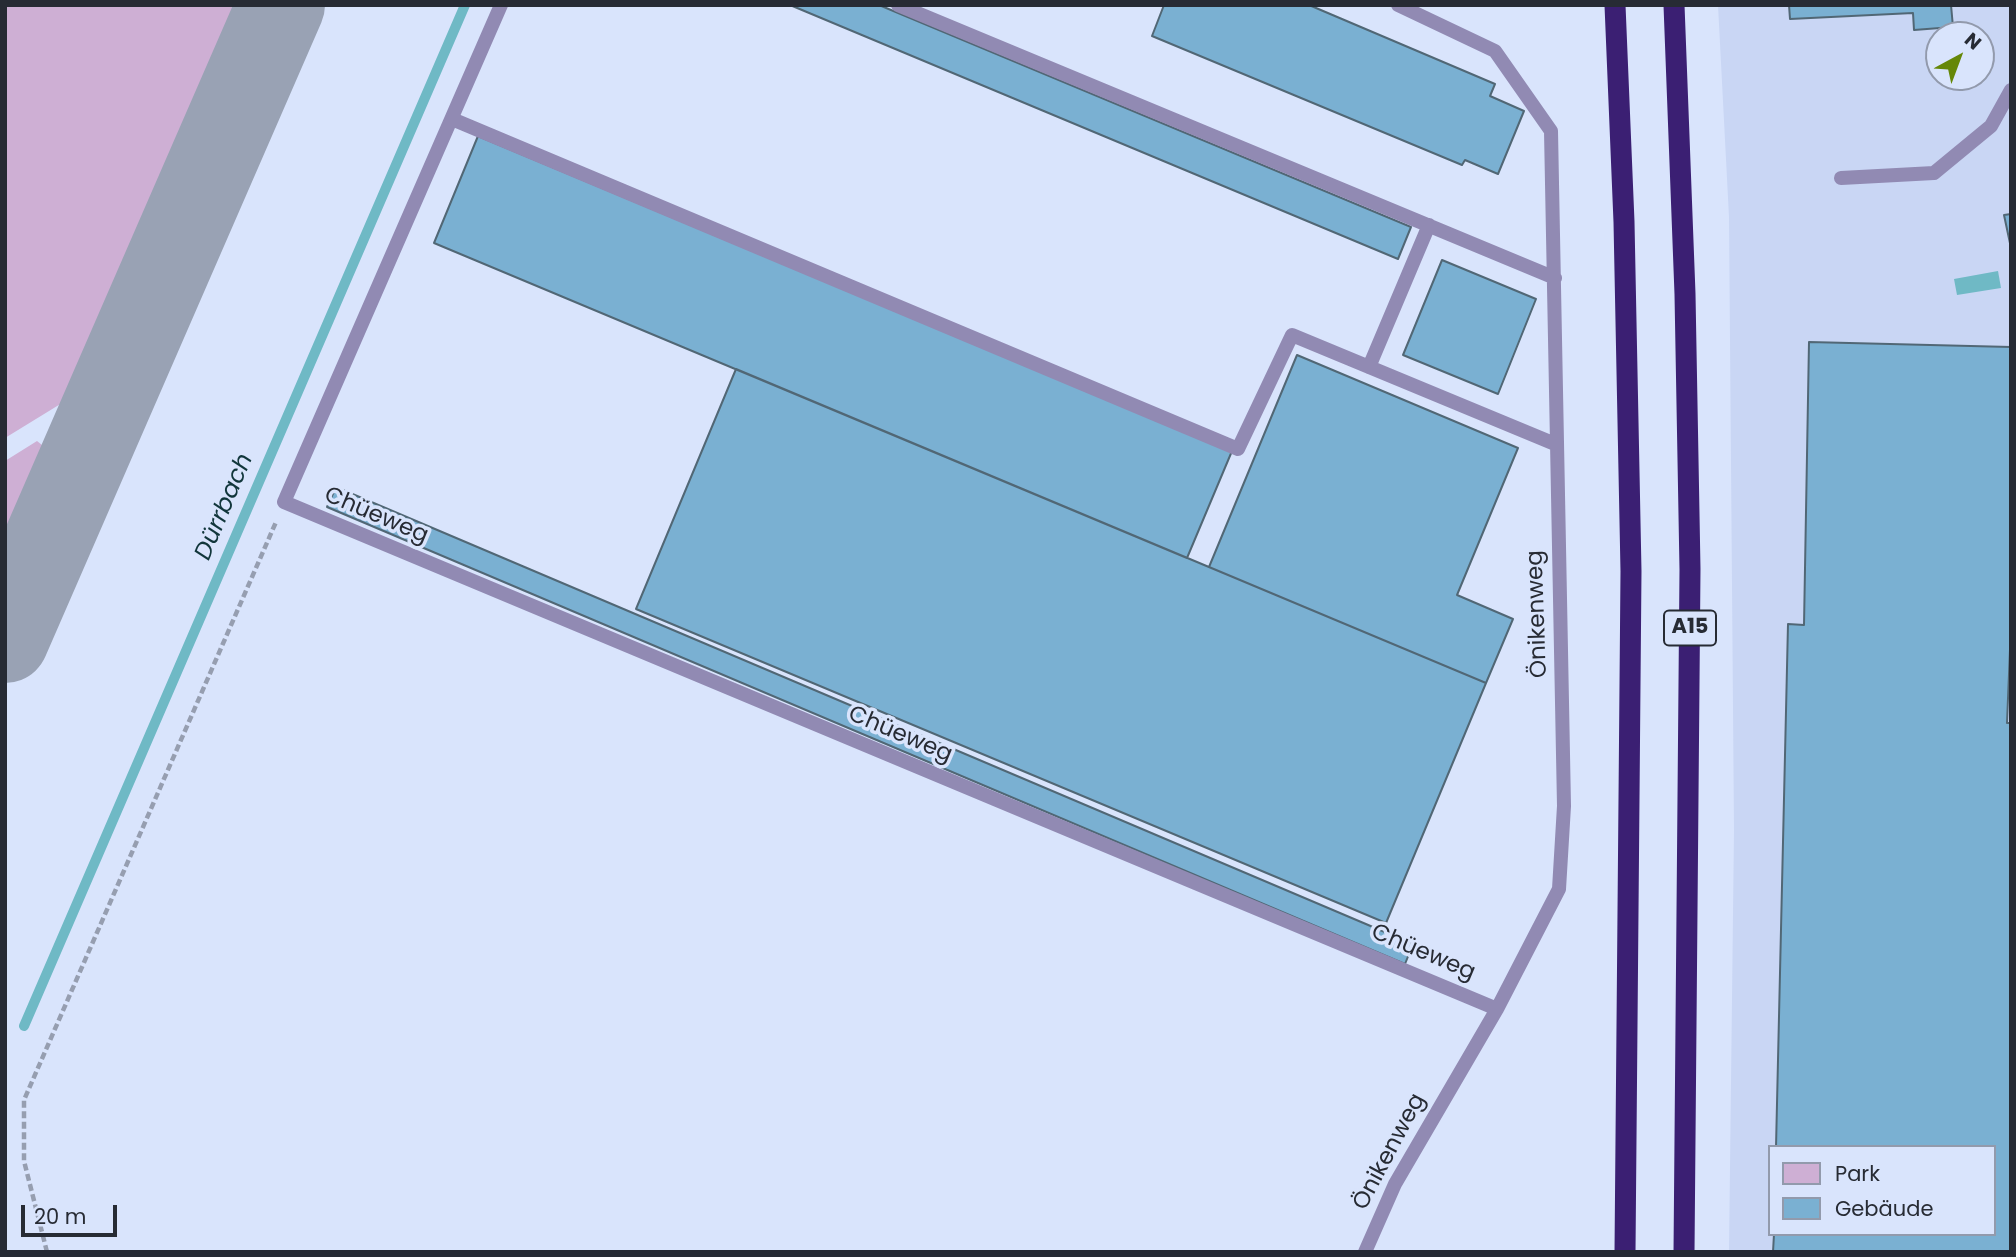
<!DOCTYPE html>
<meta charset="utf-8">
<style>
body{margin:0}
#map{position:relative;width:2016px;height:1257px;overflow:hidden;background:#d9e4fc;font-family:Poppins,sans-serif}
canvas{display:block}
.frame{position:absolute;inset:0;border:7px solid #272b34;pointer-events:none}
.legend{position:absolute;left:1768px;top:1145px;width:228px;height:91px;box-sizing:border-box;background:#d9e4fc;border:2px solid #929aac;margin:0;padding:9px 12px;list-style:none;font-size:21px;color:#272b34}
.legend li{display:flex;align-items:center;gap:14px;height:35px}
.legend b{width:35px;border:2px solid #929aac}
.north{position:absolute;left:1925px;top:21px;width:70px;height:70px;box-sizing:border-box;background:#d9e4fc;border:2px solid #929aac;border-radius:50%;rotate:41deg;font-size:19px;font-weight:700;line-height:28px;text-align:center;color:#272b34}
.north::after{content:'';display:block;margin:auto;width:24px;height:32px;background:#658708;clip-path:polygon(50% 0,100% 100%,50% 72%,0 100%)}
.scale{position:absolute;left:21px;top:1205px;width:96px;height:32px;box-sizing:border-box;border:4px solid #272b34;border-top:0;padding-left:9px;font-size:21px;line-height:24px;white-space:nowrap;color:#272b34;-webkit-text-stroke:5px #d9e4fc;paint-order:stroke}
</style>
<div id="map">
<canvas width="2016" height="1257"></canvas>
<div class="frame"></div>
<ul class="legend">
<li><b style="height:19px;background:#ceafd4"></b>Park</li>
<li><b style="height:19px;background:#7ab0d2"></b>Gebäude</li>
</ul>
<div class="north">N</div>
<div class="scale">20 m</div>
</div>
<script>
const ctx = document.querySelector('canvas').getContext('2d');
ctx.lineJoin = 'round';
function paint(path, color) { ctx.fillStyle = color; ctx.fill(path, 'evenodd'); }
const toPath = rows => new Path2D(rows.map(r => 'M' + r).join(''));
function strokePath(path, color, width, dash) { ctx.strokeStyle = color; ctx.lineWidth = width; ctx.lineCap = dash ? 'butt' : 'round'; ctx.setLineDash(dash || []); ctx.stroke(path); }
function label(font, color, halo, rows, align = 'center') {
  ctx.font = font + ' Poppins,sans-serif'; ctx.lineWidth = 7; ctx.setLineDash([]); ctx.textBaseline = 'middle'; ctx.strokeStyle = halo; ctx.fillStyle = color; for (const [text, x, y, turn = 0] of rows) {
    ctx.save(); ctx.translate(x, y); ctx.rotate((+turn || 0) * Math.PI / 180); ctx.textAlign = isNaN(turn) ? turn : align; if (halo) ctx.strokeText(text, 0, 0); ctx.fillText(text, 0, 0); ctx.restore();
  }
}
const built = toPath([
 [1718,5,2011,5,2011,1252,1729,1252,1734,830,1729,217],
 [1939,35,1981,35,1981,77,1939,77],
 [1769,1147,1993,1147,1993,1234,1769,1234]
]);
const green = toPath([
 [5,5,257,5,93,384,5,438],
 [37,441,57,457,5,577,5,461]
]);
const water = toPath([
 [1998,271,2001,288,1957,295,1954,279]
]);
const stream = toPath([
 [24,1026,465,5]
]);
const taxiway = toPath([
 [5,639,281,5]
]);
const building = toPath([
 [790,5,879,5,1411,227,1398,259,790,5],
 [1164,5,1309,5,1495,84,1490,96,1524,111,1498,174,1465,160,1462,165,1152,36,1164,5],
 [1789,5,1951,5,1953,27,1914,30,1913,13,1790,19,1789,5],
 [478,136,1232,451,1187,558,434,243,478,136],
 [2011,214,2011,248,2004,215,2011,214],
 [1442,260,1536,299,1498,394,1403,355,1442,260],
 [1809,342,2011,347,2011,625,2007,723,2011,723,2011,1252,1773,1252,1774,1234,1993,1234,1993,1147,1776,1147,1788,624,1804,625,1809,342],
 [1297,355,1518,448,1457,595,1513,619,1486,683,1209,567,1297,355],
 [736,369,1486,683,1386,923,636,609,736,369],
 [336,487,1413,944,1405,964,327,507,336,487]
]);
const path = toPath([
 [47,1252,24,1161,24,1100,276,522]
]);
const service = toPath([
 [501,5,284,502,1497,1009],
 [898,5,1555,278],
 [452,119,1238,449,1292,335,1555,444],
 [1841,178,1934,173,1991,126,2011,90],
 [1369,367,1429,225],
 [1365,1252,1395,1184,1497,1009,1559,889,1564,806,1551,131,1495,51,1398,5]
]);
const motorway = toPath([
 [1615,5,1624,222,1631,571,1625,1252],
 [1674,5,1685,294,1690,569,1684,1252]
]);
const shields = [
 [1690,628,52]
];
const shieldNames = [
 ["A15",1690,628]
];
const streetNames = [
 ["Chüeweg",376,516,23],
 ["Önikenweg",1538,614,-92],
 ["Chüeweg",900,735,23],
 ["Chüeweg",1423,953,23],
 ["Önikenweg",1390,1152,-62]
];
const waterNames = [
 ["Dürrbach",225,507,-67]
];
paint(built, '#c9d6f4');
paint(green, '#ceafd4');
paint(water, '#6fb9c5');
strokePath(stream, '#6fb9c5', 10);
strokePath(taxiway, '#99a2b4', 88);
paint(building, '#7ab0d2');
strokePath(building, '#516775', 2);
strokePath(path, '#969eb0', 4.5, [7, 3.5]);
strokePath(service, '#918ab3', 14);
strokePath(motorway, '#3b1f73', 21);
for (const [x, y, w] of shields) { const box = new Path2D(); box.roundRect(x - w / 2, y - 17.5, w, 35, 5); ctx.fillStyle = '#d9e4fc'; ctx.fill(box); strokePath(box, '#272b34', 2); }
label('bold 21px', '#272b34', null, shieldNames);
label('23px', '#272b34', '#d9e4fc', streetNames);
label('italic 24px', '#11363b', '#d9e4fc', waterNames);
</script>
